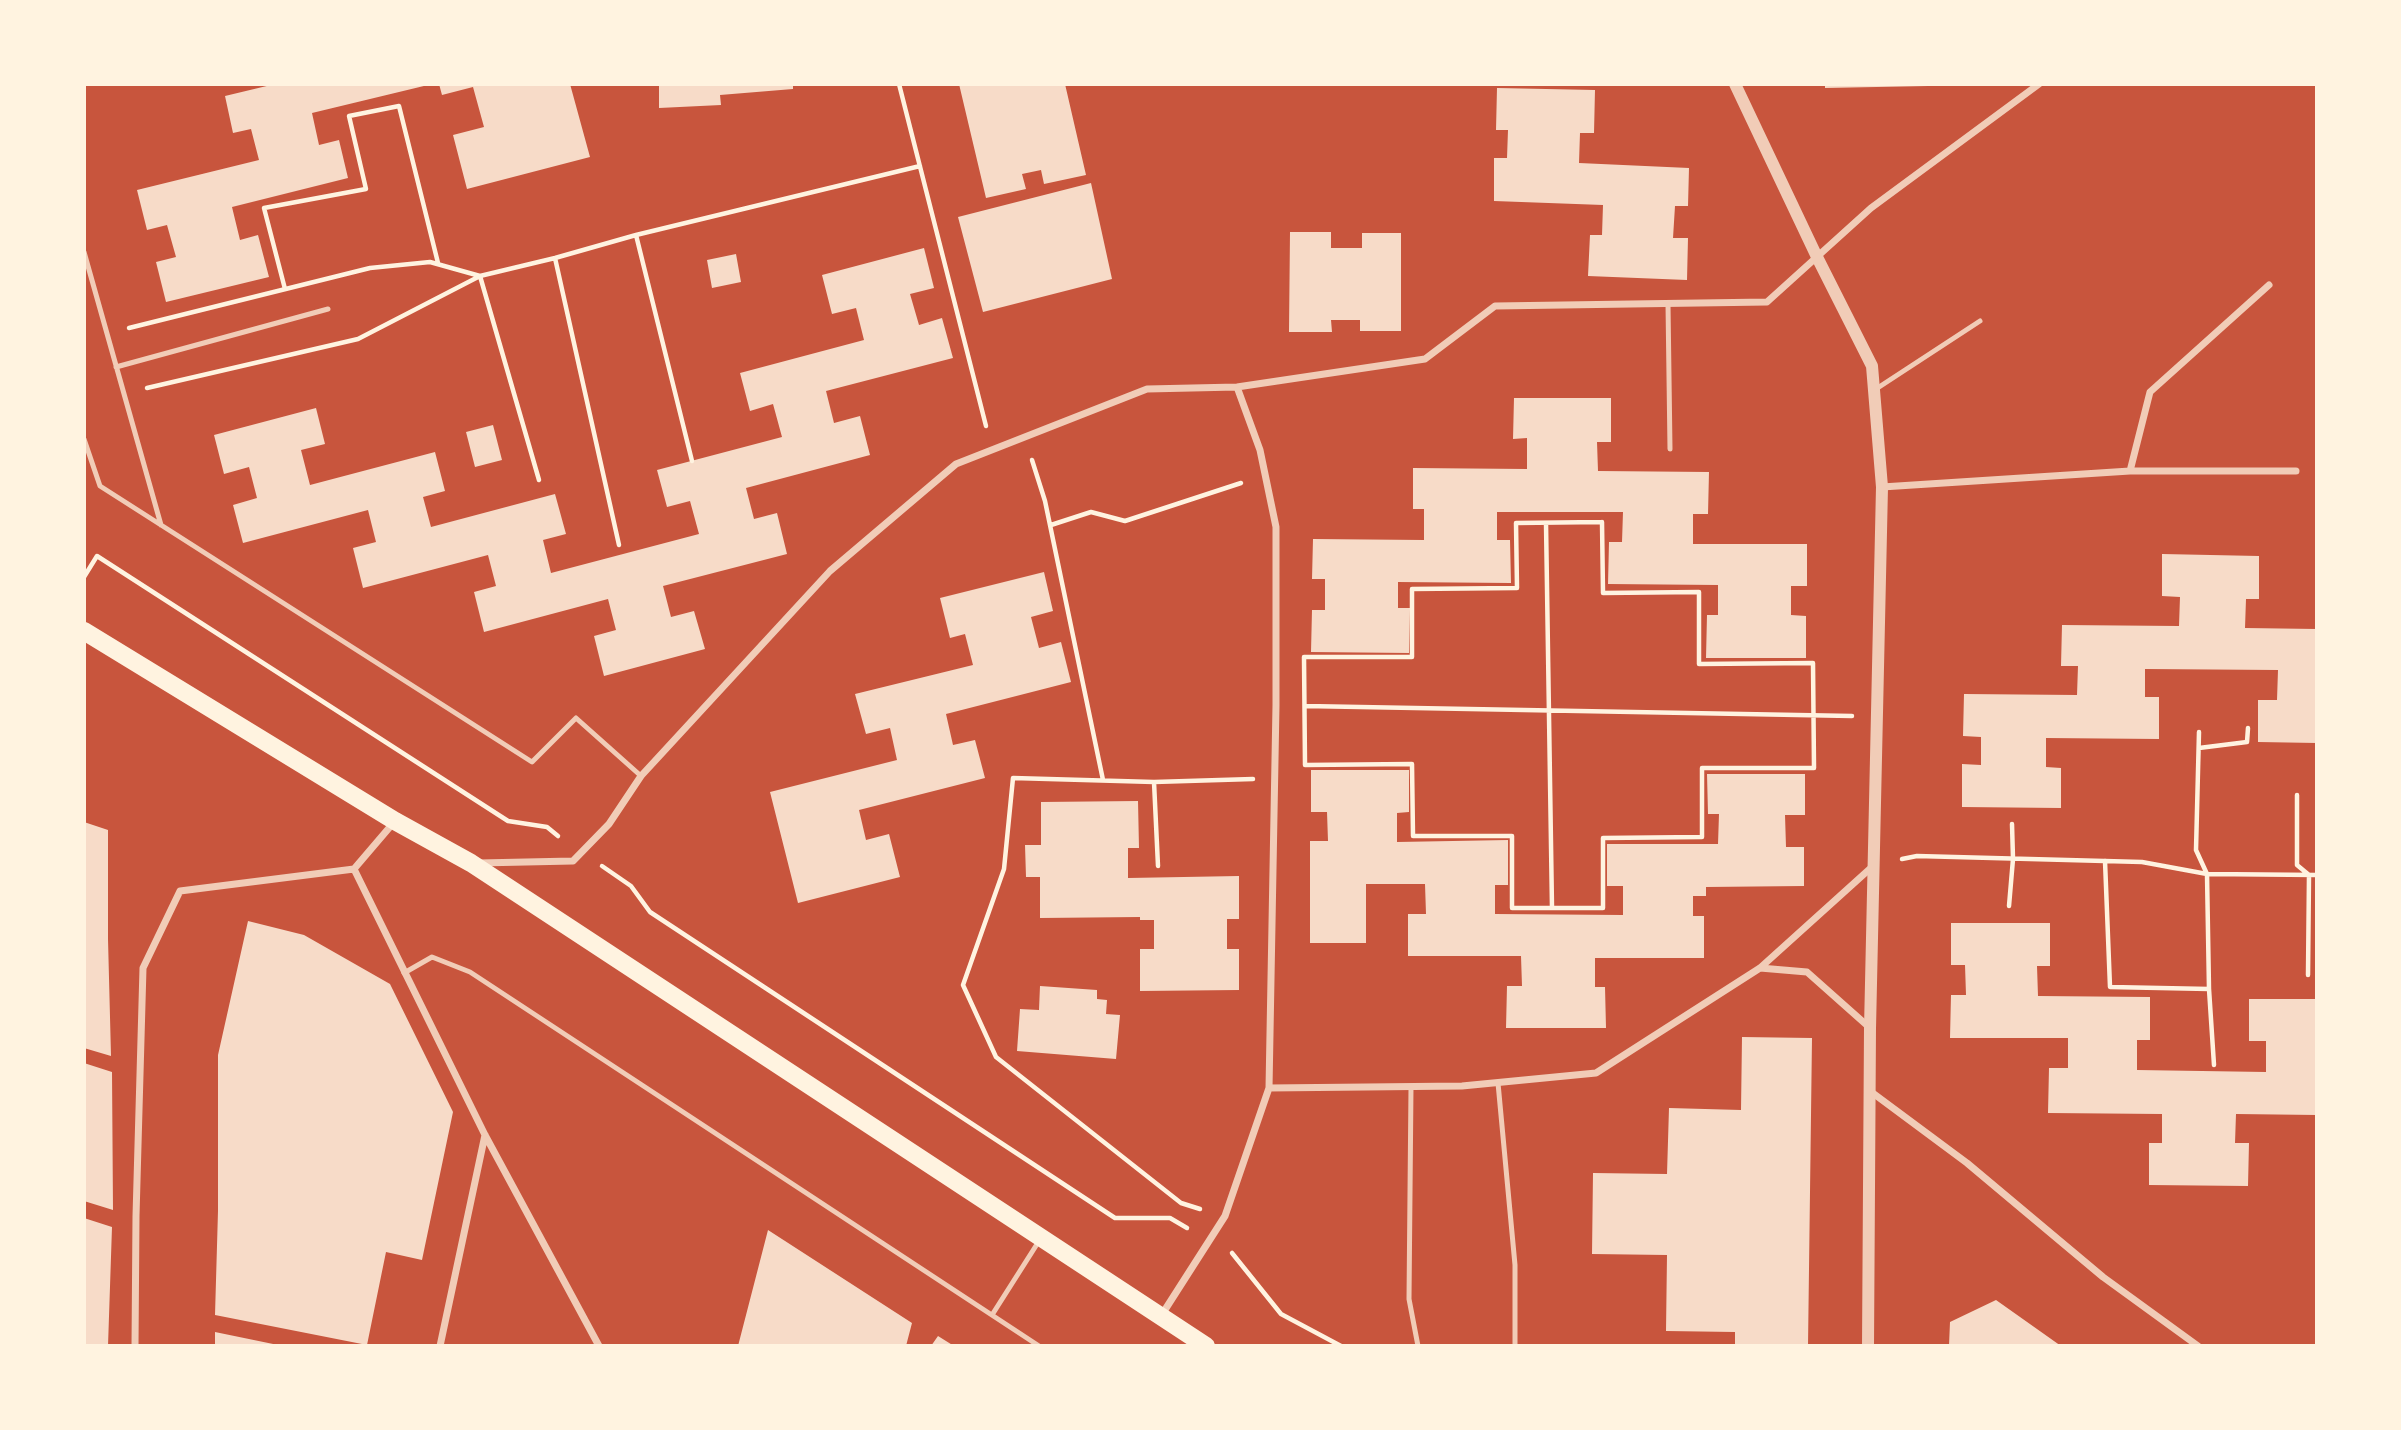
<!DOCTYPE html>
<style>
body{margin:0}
#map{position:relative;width:2401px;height:1430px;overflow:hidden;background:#c8553d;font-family:"IBM Plex Sans",sans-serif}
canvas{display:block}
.frame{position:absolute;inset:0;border:86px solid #fff3e0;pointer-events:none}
</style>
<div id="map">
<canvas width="2401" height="1430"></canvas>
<div class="frame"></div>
</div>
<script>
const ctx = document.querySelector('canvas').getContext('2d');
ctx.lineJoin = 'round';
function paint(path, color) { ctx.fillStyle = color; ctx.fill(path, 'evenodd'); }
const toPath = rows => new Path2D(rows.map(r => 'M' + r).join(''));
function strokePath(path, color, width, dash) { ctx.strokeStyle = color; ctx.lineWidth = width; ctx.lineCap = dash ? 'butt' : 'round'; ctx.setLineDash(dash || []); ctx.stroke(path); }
const building = toPath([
 [275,84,428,85,312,113,319,145,339,140,348,178,232,207,240,240,258,235,269,277,166,302,156,262,176,257,167,225,147,230,137,190,259,160,251,129,233,133,225,96],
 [439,84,570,84,590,157,467,189,453,135,484,127,473,87,442,95],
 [659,84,793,84,793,89,720,95,721,105,659,108],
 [959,84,1065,84,1086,175,1044,184,1041,170,1022,174,1026,189,986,198],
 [1825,84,1928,84,1928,86,1825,88],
 [1497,88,1595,90,1594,133,1580,133,1579,163,1689,168,1688,206,1675,206,1673,238,1688,238,1687,280,1588,276,1590,235,1602,235,1603,205,1494,201,1494,158,1507,158,1508,130,1496,130],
 [1091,183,1112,279,983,312,958,217],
 [1290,232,1331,232,1331,248,1362,248,1362,233,1401,233,1401,331,1360,331,1360,320,1331,320,1332,332,1289,332],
 [924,248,934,288,910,294,919,325,942,318,953,358,826,391,834,423,860,416,870,455,746,488,754,519,777,513,787,554,663,586,671,617,694,611,705,649,604,676,594,636,616,630,608,599,484,632,474,592,496,586,488,555,363,588,353,548,376,542,368,510,243,543,233,505,257,498,249,467,224,474,214,435,316,408,325,444,301,450,310,485,435,452,445,491,423,497,431,527,555,494,566,534,543,540,551,573,699,534,690,501,667,507,657,470,782,437,773,404,750,411,740,373,864,340,856,308,832,314,822,275],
 [736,254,741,282,712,288,707,260],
 [1514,398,1611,398,1611,442,1597,442,1598,471,1709,472,1708,514,1693,514,1693,544,1807,544,1807,586,1791,586,1791,615,1806,616,1806,658,1706,658,1707,615,1718,615,1718,585,1608,584,1609,542,1622,542,1623,512,1497,512,1497,540,1510,540,1511,583,1398,582,1398,608,1410,608,1409,653,1311,652,1312,610,1325,610,1325,579,1312,579,1313,539,1424,540,1424,509,1413,509,1413,468,1527,469,1527,438,1513,439],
 [493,425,502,460,475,467,466,432],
 [2162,554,2259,556,2259,599,2246,599,2245,628,2317,629,2317,743,2258,742,2258,700,2277,700,2278,670,2145,669,2145,697,2159,697,2159,739,2046,738,2046,767,2061,768,2061,808,1962,807,1962,764,1981,765,1981,737,1963,736,1964,694,2077,695,2078,666,2061,666,2062,625,2179,626,2180,597,2162,596],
 [1044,572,1053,611,1031,617,1039,648,1061,642,1071,682,946,714,953,745,975,740,985,778,859,810,866,840,889,834,900,877,798,903,770,792,897,760,890,728,866,734,855,694,973,665,965,634,950,638,940,598],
 [1311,770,1409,770,1409,812,1397,813,1397,842,1508,840,1508,885,1495,885,1495,914,1623,915,1623,886,1607,886,1607,844,1718,844,1719,814,1708,814,1707,774,1805,774,1805,815,1785,815,1786,847,1804,847,1804,886,1706,887,1706,896,1693,896,1693,916,1704,916,1704,958,1595,958,1595,987,1605,987,1606,1028,1506,1028,1507,986,1522,986,1521,956,1408,956,1408,914,1426,914,1425,884,1366,884,1366,943,1310,943,1310,841,1328,841,1327,812,1311,812],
 [1138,801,1139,848,1128,848,1128,878,1239,876,1239,919,1227,919,1227,949,1239,949,1239,990,1140,991,1140,949,1154,949,1154,920,1140,920,1140,917,1040,918,1040,877,1026,877,1025,845,1041,845,1041,802],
 [84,822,108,830,108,939,111,1056,84,1048],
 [248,921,304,935,390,984,453,1112,422,1260,386,1252,367,1345,215,1315,218,1211,218,1055],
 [1951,923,2050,923,2050,966,2037,966,2038,996,2150,997,2150,1040,2137,1040,2137,1070,2266,1072,2266,1041,2249,1041,2249,999,2317,999,2317,1115,2236,1114,2235,1143,2249,1143,2248,1186,2149,1185,2149,1143,2162,1143,2162,1114,2048,1113,2049,1068,2068,1068,2068,1038,1950,1038,1951,995,1966,995,1965,965,1951,965],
 [1040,986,1097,990,1097,999,1107,1000,1106,1014,1120,1015,1116,1059,1017,1051,1020,1009,1039,1010],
 [1742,1037,1812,1038,1808,1346,1735,1346,1735,1332,1666,1331,1667,1255,1592,1254,1593,1173,1667,1174,1669,1108,1741,1110],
 [84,1063,112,1072,113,1210,84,1201],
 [84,1218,112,1227,108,1346,84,1346],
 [768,1230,912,1323,906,1346,738,1346],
 [1996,1300,2061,1346,1949,1346,1950,1322],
 [215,1332,278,1345,277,1346,215,1346],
 [938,1336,954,1346,931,1346]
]);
const path = toPath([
 [899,84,986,426],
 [636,235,692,461],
 [555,258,619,545],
 [285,289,264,208,366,189,349,116,399,106,438,263],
 [129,328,370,268,430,262,480,276,539,480],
 [147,388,358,339,480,276,555,258,636,235,920,166],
 [1032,460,1045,501,1103,780],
 [1602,522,1603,593,1699,592,1699,664,1813,663,1814,768,1702,768,1702,837,1603,838,1603,908,1512,908,1512,836,1413,836,1412,764,1305,765,1304,657,1412,657,1412,589,1517,588,1516,523,1602,522],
 [1546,523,1552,908],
 [1051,525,1091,512,1125,521,1241,483],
 [84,577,97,556,508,821,547,827,558,836],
 [1305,706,1852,716],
 [2199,748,2247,742,2248,728],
 [1154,782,1158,866],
 [2297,795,2297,865,2309,875,2308,975],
 [1902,859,1917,856,2142,862,2207,874,2317,875],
 [2105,861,2110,987,2209,989,2207,874,2196,850,2199,732],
 [602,866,631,886,650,912,1115,1218,1170,1218,1187,1228],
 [2009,906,2013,859,2012,824],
 [2209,989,2214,1065],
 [1200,1209,1181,1203,996,1057,963,985,1004,869,1013,778,1154,782,1253,779],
 [1232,1253,1281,1314,1341,1346]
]);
const service = toPath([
 [84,252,161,525],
 [1668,304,1670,449],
 [116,367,328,309],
 [1876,389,1980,321],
 [84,439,100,486,532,762,576,718,641,776],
 [404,973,432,957,470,972,1039,1346],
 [1498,1083,1515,1265,1515,1346],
 [1411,1087,1409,1299,1418,1346],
 [992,1315,1039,1241]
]);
const minor = toPath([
 [2130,471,2150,392,2269,285],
 [1882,487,2130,471,2296,471],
 [395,821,354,869,485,1135,599,1346],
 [479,863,573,861,609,824,641,776,830,571,956,464,1147,389,1237,387,1425,359,1495,306,1767,302,1871,208,2039,84],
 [1760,968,1807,972,1870,1028],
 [1269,1088,1462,1086,1596,1073,1760,968,1873,866],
 [1870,1091,1967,1163,2103,1277,2198,1346],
 [1161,1316,1225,1216,1269,1088,1276,705,1276,527,1260,450,1237,387],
 [135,1346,136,1216,143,968,180,891,354,869],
 [440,1346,485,1135]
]);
const tertiary = toPath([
 [1735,84,1817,257,1872,366,1882,487,1870,1028,1868,1346]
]);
const primary = toPath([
 [84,631,395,821,471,863,1206,1346]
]);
paint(building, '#f7dbc8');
strokePath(path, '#fff3e0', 4.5);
strokePath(service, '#f1ccb7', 5);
strokePath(minor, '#f1ccb7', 7);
strokePath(tertiary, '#f1ccb7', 12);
strokePath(primary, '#fff3e0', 18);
</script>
